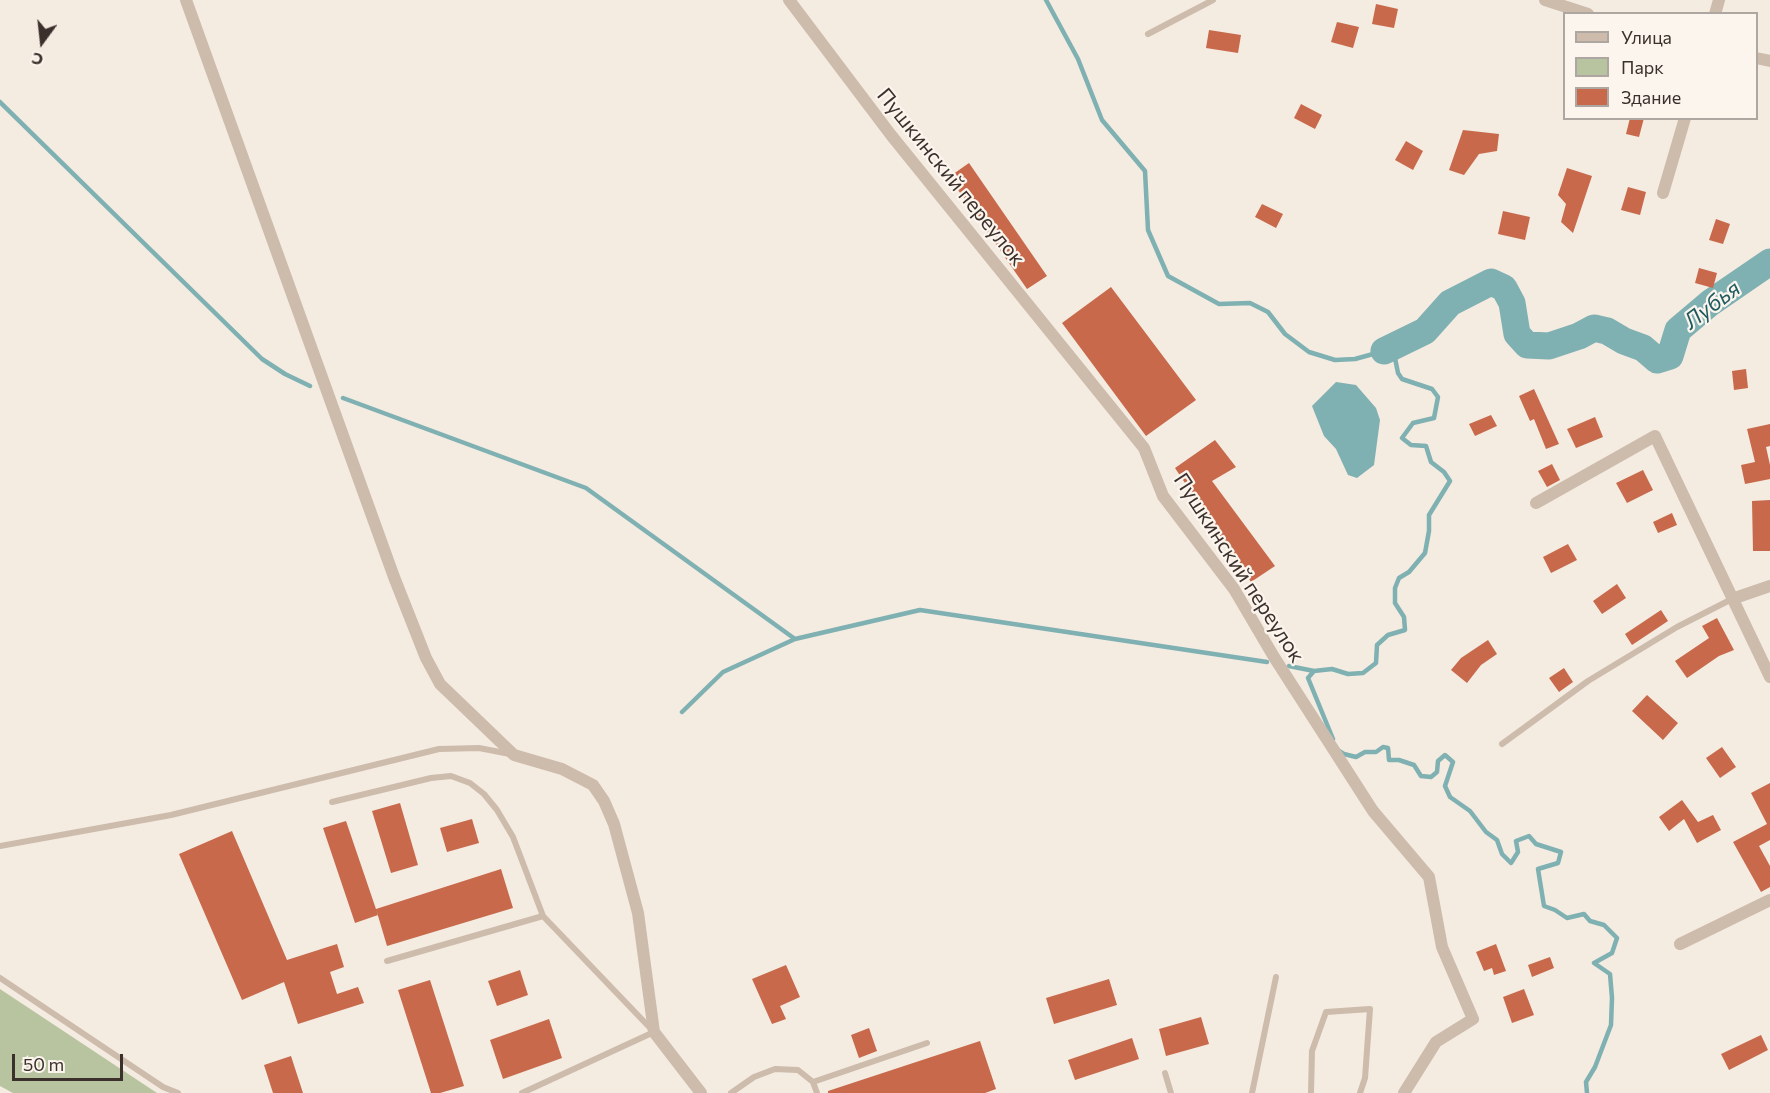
<!DOCTYPE html>
<meta charset="utf-8">
<style>
body{margin:0}
#map{position:relative;width:1770px;height:1093px;overflow:hidden;background:#f4ebe1;font-family:Commissioner,sans-serif}
canvas{display:block}
.legend{position:absolute;left:1563px;top:12px;width:195px;height:108px;box-sizing:border-box;background:#fbf5ee;border:2px solid #aea6a0;margin:0;padding:8px 10px;list-style:none;font-size:18px;color:#3b302b}
.legend li{display:flex;align-items:center;gap:12px;height:30px}
.legend b{width:30px;border:2px solid #aea6a0}
.north{position:absolute;left:12px;top:12px;width:60px;height:60px;-webkit-text-stroke:4px #fbf5ee;paint-order:stroke;rotate:195deg;font-size:16px;font-weight:700;line-height:24px;text-align:center;color:#3b302b}
.north::after{content:'';display:block;margin:auto;width:21px;height:27px;background:#3b302b;clip-path:polygon(50% 0,100% 100%,50% 72%,0 100%)}
.scale{position:absolute;left:12px;top:1054px;width:111px;height:27px;box-sizing:border-box;border:3px solid #3b302b;border-top:0;padding-left:8px;font-size:18px;line-height:21px;white-space:nowrap;color:#3b302b;-webkit-text-stroke:4px #fbf5ee;paint-order:stroke}
</style>
<div id="map">
<canvas width="1770" height="1093"></canvas>
<ul class="legend">
<li><b style="height:8px;background:#cdbbac"></b>Улица</li>
<li><b style="height:16px;background:#b8c4a0"></b>Парк</li>
<li><b style="height:16px;background:#c8694b"></b>Здание</li>
</ul>
<div class="north">С</div>
<div class="scale">50 m</div>
</div>
<script>
const ctx = document.querySelector('canvas').getContext('2d');
ctx.lineJoin = 'round';
function paint(path, color) { ctx.fillStyle = color; ctx.fill(path, 'evenodd'); }
const toPath = rows => new Path2D(rows.map(r => 'M' + r).join(''));
function strokePath(path, color, width, dash) { ctx.strokeStyle = color; ctx.lineWidth = width; ctx.lineCap = dash ? 'butt' : 'round'; ctx.setLineDash(dash || []); ctx.stroke(path); }
function label(font, color, halo, rows, align = 'center') {
  ctx.font = font + ' Commissioner,sans-serif'; ctx.lineWidth = 4.5; ctx.setLineDash([]); ctx.textBaseline = 'middle'; ctx.strokeStyle = halo; ctx.fillStyle = color; for (const [text, x, y, turn = 0] of rows) {
    ctx.save(); ctx.translate(x, y); ctx.rotate((+turn || 0) * Math.PI / 180); ctx.textAlign = isNaN(turn) ? turn : align; if (halo) ctx.strokeText(text, 0, 0); ctx.fillText(text, 0, 0); ctx.restore();
  }
}
const green = toPath([
 [0,989,157,1093,13,1093,0,1086]
]);
const water = toPath([
 [1336,382,1356,385,1376,408,1380,420,1374,465,1357,478,1348,475,1336,449,1324,436,1312,406]
]);
const stream = toPath([
 [1046,0,1078,59,1102,120,1145,171,1148,230,1168,276,1219,304,1250,303,1268,312,1285,334,1309,352,1335,360,1355,359,1384,351,1395,358,1398,373,1402,379,1432,389,1438,397,1434,418,1413,423,1402,438,1411,445,1426,446,1431,462,1444,472,1450,481,1429,515,1429,531,1425,553,1409,572,1399,578,1395,588,1395,603,1404,617,1405,630,1388,635,1377,645,1376,663,1363,673,1348,674,1332,669,1314,671,1308,678,1333,739],
 [0,102,262,359,285,374,310,386],
 [343,398,586,488,795,639,920,610,1267,662],
 [1289,666,1314,671],
 [682,712,723,672,795,639],
 [1338,750,1344,754,1356,757,1365,752,1376,752,1383,747,1388,748,1389,760,1399,760,1414,765,1421,776,1431,777,1437,772,1438,761,1445,755,1453,762,1445,786,1450,797,1470,811,1486,832,1497,840,1502,854,1511,863,1518,852,1516,841,1529,836,1536,844,1561,852,1558,863,1538,869,1544,906,1555,910,1567,918,1584,914,1590,921,1604,925,1617,938,1612,953,1594,963,1610,974,1612,998,1611,1025,1595,1067,1586,1082,1587,1093]
]);
const river = toPath([
 [1384,351,1425,331,1450,303,1491,282,1504,288,1512,303,1517,334,1527,345,1549,346,1579,336,1594,328,1607,331,1624,341,1643,348,1657,360,1670,356,1678,330,1710,303,1770,262]
]);
const building = toPath([
 [1376,4,1398,9,1394,28,1372,24],
 [1337,22,1359,27,1353,48,1331,42],
 [1209,30,1241,35,1238,53,1206,48],
 [1301,104,1322,115,1315,129,1294,118],
 [1630,118,1644,118,1639,137,1626,134],
 [1463,130,1499,134,1497,151,1479,154,1464,175,1449,170],
 [1406,141,1423,151,1413,170,1395,160],
 [969,163,1047,276,1027,289,949,177],
 [1567,168,1592,176,1573,233,1561,222,1566,204,1558,195],
 [1628,187,1646,192,1640,215,1621,210],
 [1262,204,1283,214,1276,228,1255,217],
 [1503,211,1530,217,1525,240,1498,234],
 [1716,219,1730,224,1723,244,1709,240],
 [1699,268,1717,273,1713,288,1695,283],
 [1111,287,1196,400,1146,436,1062,323],
 [1746,369,1748,388,1734,390,1732,371],
 [1534,389,1559,444,1546,449,1534,419,1530,421,1519,396],
 [1491,415,1497,426,1475,436,1469,424],
 [1595,417,1603,437,1576,448,1567,429],
 [1770,424,1770,446,1766,447,1770,465,1770,479,1745,484,1741,465,1755,462,1747,429],
 [1215,440,1236,467,1212,481,1275,566,1251,582,1175,468],
 [1552,464,1560,480,1547,487,1538,471],
 [1643,470,1653,490,1627,503,1616,483],
 [1770,500,1770,551,1753,551,1752,501],
 [1672,513,1677,525,1658,533,1653,522],
 [1568,544,1577,560,1551,573,1543,557],
 [1617,584,1626,598,1602,614,1593,601],
 [1661,610,1668,621,1632,645,1625,634],
 [1717,618,1734,650,1719,656,1687,678,1675,661,1709,638,1702,626],
 [1488,640,1497,654,1481,665,1467,683,1451,670,1461,658],
 [1564,668,1573,682,1559,692,1549,678],
 [1647,695,1678,723,1663,740,1632,711],
 [1722,747,1736,767,1720,778,1706,758],
 [1770,783,1770,840,1759,846,1770,866,1770,887,1761,892,1733,842,1767,824,1751,793],
 [1682,800,1698,822,1713,815,1721,830,1697,843,1684,819,1669,831,1659,817],
 [400,803,418,865,391,873,372,811],
 [472,819,479,843,447,852,440,828],
 [346,821,378,915,355,923,323,828],
 [232,831,287,960,337,944,344,967,330,972,337,994,358,987,364,1003,298,1024,284,982,242,1000,179,854],
 [501,869,513,908,387,946,376,909],
 [1496,944,1506,971,1494,975,1492,968,1484,971,1476,952],
 [1550,957,1554,968,1532,977,1528,965],
 [786,965,800,997,780,1006,786,1019,772,1024,752,979],
 [520,970,528,995,497,1006,488,981],
 [1109,979,1117,1005,1054,1024,1046,998],
 [430,980,464,1086,440,1093,431,1093,398,990],
 [1524,989,1534,1015,1512,1023,1503,997],
 [1201,1017,1209,1044,1166,1056,1159,1029],
 [549,1019,562,1058,503,1079,490,1040],
 [869,1028,877,1051,859,1058,851,1035],
 [1761,1035,1768,1050,1729,1070,1721,1054],
 [1132,1038,1139,1059,1075,1080,1068,1060],
 [980,1041,996,1089,985,1093,828,1093,828,1091],
 [291,1056,303,1093,273,1093,264,1065]
]);
const service = toPath([
 [1148,34,1213,0],
 [1502,744,1588,681,1677,627,1732,599],
 [332,802,431,778,451,776,470,783,484,794,497,810,513,837,543,916],
 [0,846,171,815,439,749,479,748,510,754],
 [387,961,543,916,654,1032,522,1093],
 [0,978,163,1087,178,1093],
 [1165,1073,1171,1093],
 [813,1082,927,1043],
 [731,1093,754,1077,775,1069,798,1070,813,1082,817,1093],
 [1252,1093,1276,977],
 [1311,1093,1312,1051,1326,1012,1370,1009,1365,1078,1360,1093]
]);
const minor = toPath([
 [186,0,394,577,426,658,440,684,514,755,562,769,593,785,604,801,614,824,638,913,654,1032,701,1093],
 [789,0,891,135,1144,448,1163,496,1234,589,1274,657,1373,811,1429,877,1442,947,1473,1019,1436,1042,1404,1093],
 [1545,0,1588,14],
 [1715,14,1719,0],
 [1756,58,1770,61],
 [1663,193,1685,118],
 [1536,503,1655,436,1770,677],
 [1732,599,1770,586],
 [1680,944,1770,900]
]);
const streetNames = [
 ["Пушкинский переулок",951,177,51],
 ["Пушкинский переулок",1239,568,57]
];
const waterNames = [
 ["Лубья",1712,305,-37]
];
paint(green, '#b8c4a0');
paint(water, '#7fb0b2');
strokePath(stream, '#7fb0b2', 4.5);
strokePath(river, '#7fb0b2', 27);
paint(building, '#c8694b');
strokePath(service, '#cdbbac', 6);
strokePath(minor, '#cdbbac', 12);
label('21px', '#3b302b', '#fbf5ee', streetNames);
label('italic 22px', '#1f5a5e', '#fbf5ee', waterNames);
</script>
